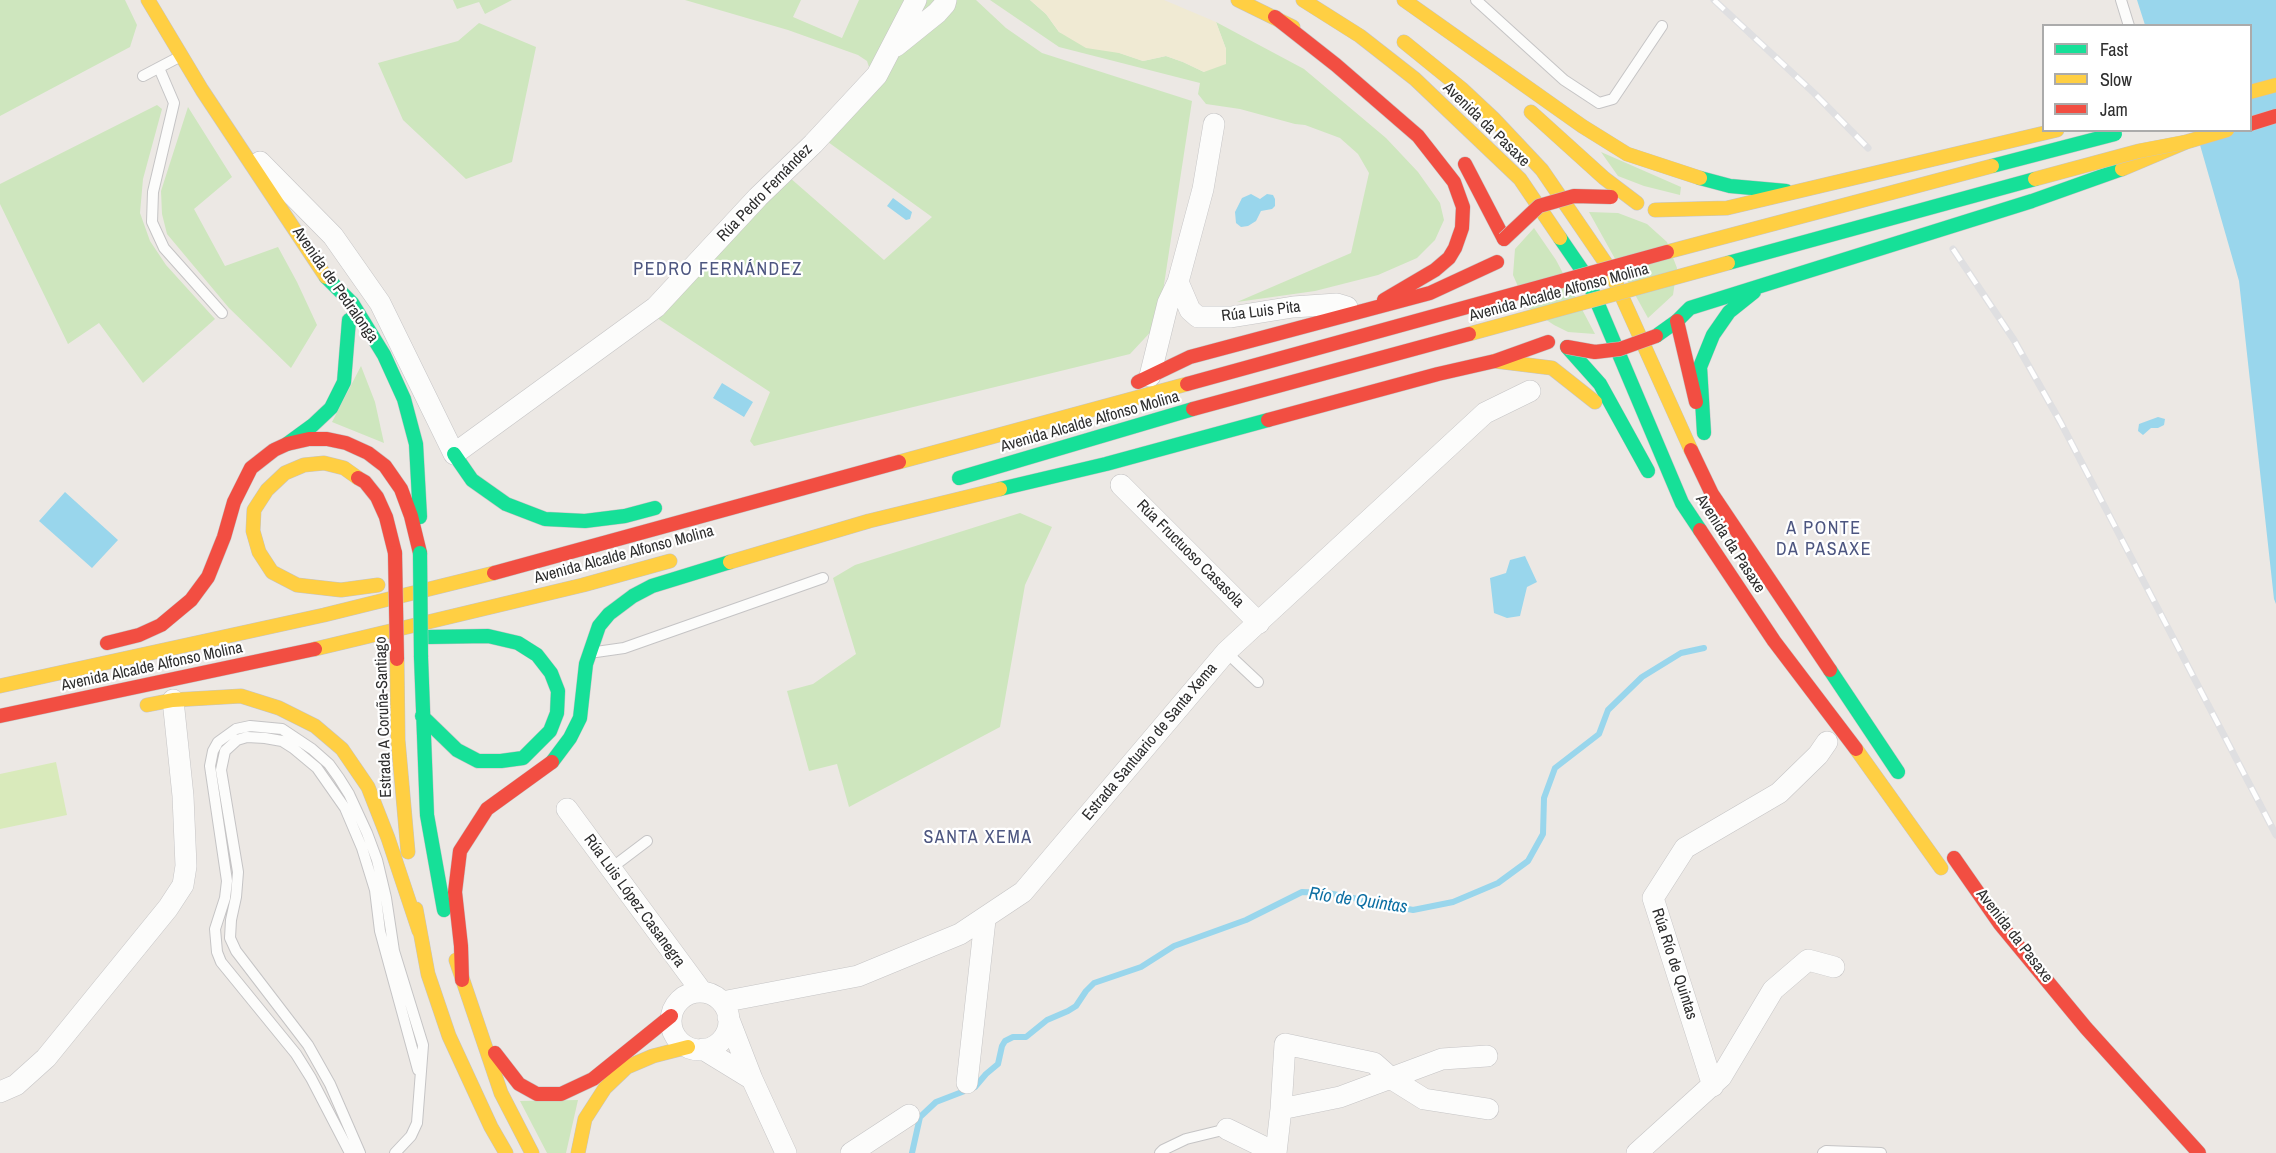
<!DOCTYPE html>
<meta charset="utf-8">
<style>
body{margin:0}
#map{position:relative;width:2276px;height:1153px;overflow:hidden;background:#ece8e4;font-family:"Archivo Narrow",sans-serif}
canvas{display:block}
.legend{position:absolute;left:2042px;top:24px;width:210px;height:108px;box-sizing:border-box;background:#fff;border:2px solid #ababab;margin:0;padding:8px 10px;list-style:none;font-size:18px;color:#2e2e2e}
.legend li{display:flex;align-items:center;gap:12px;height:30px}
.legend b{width:30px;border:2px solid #ababab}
</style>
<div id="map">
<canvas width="2276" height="1153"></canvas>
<ul class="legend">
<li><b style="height:8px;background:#16e098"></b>Fast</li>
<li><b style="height:8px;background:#ffcf43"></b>Slow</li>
<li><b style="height:8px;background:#f24e42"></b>Jam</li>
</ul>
</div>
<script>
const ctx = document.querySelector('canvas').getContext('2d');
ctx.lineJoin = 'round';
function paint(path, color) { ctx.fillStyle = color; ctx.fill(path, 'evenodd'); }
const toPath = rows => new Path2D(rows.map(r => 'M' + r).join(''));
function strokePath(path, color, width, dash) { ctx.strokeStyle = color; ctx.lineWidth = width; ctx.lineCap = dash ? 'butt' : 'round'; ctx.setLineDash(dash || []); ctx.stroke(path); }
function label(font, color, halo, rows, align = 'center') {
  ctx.font = font + ' "Archivo Narrow",sans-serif'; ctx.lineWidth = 4.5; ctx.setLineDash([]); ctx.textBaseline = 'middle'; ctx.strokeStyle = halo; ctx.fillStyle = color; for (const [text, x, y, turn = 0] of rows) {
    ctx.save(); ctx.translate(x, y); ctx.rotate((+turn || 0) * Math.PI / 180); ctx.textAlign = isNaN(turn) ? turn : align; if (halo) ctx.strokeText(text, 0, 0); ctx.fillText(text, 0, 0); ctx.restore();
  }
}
const green = toPath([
 [0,0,125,0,137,25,130,47,0,116],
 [453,0,512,0,485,14,479,2,457,9],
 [685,0,801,0,793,17,842,38,859,0,908,0,870,70,867,61,858,55,788,30],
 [923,0,976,0,1006,28,1042,53,1192,101,1158,324,1130,354,754,446,750,441,770,392,654,316,789,177,884,260,932,217,828,142],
 [990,0,1030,0,1046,14,1059,32,1143,61,1166,56,1183,62,1204,72,1226,49,1216,22,1304,69,1386,138,1418,172,1440,203,1444,220,1435,240,1417,258,1378,275,1315,291,1237,302,1351,253,1369,173,1358,154,1340,138,1305,125,1295,124,1240,109,1206,104,1198,94,1200,83,1059,47],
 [479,23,536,47,512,162,466,179,403,120,378,63,458,41],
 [157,105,162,109,143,179,140,213,150,241,166,265,215,319,143,383,99,323,68,344,0,204,0,184],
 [188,107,232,177,194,209,225,266,278,247,297,282,317,325,291,368,229,308,167,234,162,214,161,191],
 [1601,152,1681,187,1680,195,1644,186,1618,176],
 [1589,212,1618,213,1647,224,1667,242,1677,268,1673,295,1648,318],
 [1534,228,1556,260,1595,334,1568,332,1554,325,1527,307,1513,275,1515,249],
 [361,366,375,402,384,443,332,422],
 [1020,513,1052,527,1025,585,1000,727,849,807,837,764,809,771,787,691,813,684,856,654,833,578,855,565],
 [578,1100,566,1153,547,1153,520,1101]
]);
const sand = toPath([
 [1030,0,1164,0,1216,22,1226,49,1226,64,1204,72,1183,62,1166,56,1143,61,1119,53,1086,48,1059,32,1046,14]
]);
const pitch = toPath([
 [56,762,67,815,0,829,0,774]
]);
const water = toPath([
 [2137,0,2276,0,2276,604,2274,599,2239,281,2196,131,2250,130,2250,26,2145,25],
 [1267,194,1273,195,1275,199,1275,206,1272,209,1261,211,1256,221,1248,226,1241,227,1236,223,1235,212,1242,198,1251,194,1260,199],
 [893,198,912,212,910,219,906,220,887,206],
 [722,383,753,402,744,417,713,398],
 [2158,417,2165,419,2164,425,2158,428,2151,428,2143,435,2138,431,2139,424],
 [65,492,118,540,92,568,39,521],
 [1525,556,1537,582,1527,587,1520,616,1507,618,1494,613,1490,578,1506,573,1510,560]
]);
const stream = toPath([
 [912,1153,920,1117,936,1102,975,1087,986,1074,998,1064,1002,1046,1005,1041,1013,1037,1026,1037,1047,1020,1068,1011,1076,1006,1086,991,1094,983,1141,967,1174,946,1246,920,1302,892,1328,893,1413,910,1453,902,1498,883,1528,861,1543,834,1544,798,1555,768,1599,734,1608,710,1642,677,1681,653,1704,648]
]);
const lane = toPath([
 [1476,0,1564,80,1599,103,1613,99,1662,26],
 [2121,0,2129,26],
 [159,68,174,103,153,192,152,222,164,248,222,313],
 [143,76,181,56],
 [596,652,624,648,823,578],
 [1226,652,1258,682],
 [610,869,647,841],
 [350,1153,311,1078,296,1054,221,962,217,952,215,929,225,898,227,881,210,766,213,751,218,742,236,729,250,726,282,729,312,749,329,764,339,778,349,794,367,833,377,860,386,898,394,951,423,1045,417,1123,411,1136,395,1153],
 [360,1153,330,1084,308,1045,236,951,230,938,231,920,236,897,238,872,221,770,225,751,237,740,247,737,265,738,282,741,293,748,317,768,345,808,362,848,375,890,380,931,418,1070],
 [1160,1153,1163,1150,1186,1139,1227,1129],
 [1823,1153,1826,1151,1881,1153]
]);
const street = toPath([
 [896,46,937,13,945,4,946,0],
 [260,162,333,236,380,303,454,454,656,307,758,197,813,144,877,75,916,0],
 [1178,282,1190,310,1198,317,1231,317,1293,307,1337,304,1347,307],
 [1150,376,1168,303,1178,282,1203,189,1214,124],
 [1121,485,1259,623],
 [567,809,702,992],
 '671 1021a29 29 0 1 1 58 0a29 29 0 1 1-58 0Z',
 [722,1002,858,976,960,934,1023,892,1226,652,1485,413,1530,391],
 [728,1017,752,1079,786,1153],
 [703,1049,752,1079],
 [967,1083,985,920],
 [1713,1086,1653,898,1685,848,1779,793,1818,755,1827,742],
 [0,1092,16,1085,46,1058,168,908,183,885,186,866,183,796,173,700],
 [1281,1109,1285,1044,1374,1063,1392,1079,1424,1099,1488,1109],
 [1227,1129,1276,1153],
 [851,1153,909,1115],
 [1276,1153,1281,1109,1340,1097,1442,1059,1487,1056],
 [1637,1153,1721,1077,1773,990,1808,960,1834,967]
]);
const fast = toPath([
 [1700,178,1730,186,1786,191],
 [1560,238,1586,276,1682,503,1700,530],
 [326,277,352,303,384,355,404,399,416,444,420,517],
 [1656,336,1677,321,1690,308,2032,201,2122,169],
 [1567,347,1600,384,1648,471],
 [1704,433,1700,367,1713,335,1729,312,1754,292],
 [287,444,313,425,331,408,344,382,349,320],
 [454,454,472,480,506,504,545,519,585,521,625,516,655,508],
 [959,478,1193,409],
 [1000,489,1106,464,1268,420],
 [421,657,427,815,444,910],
 [1830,670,1898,772],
 [422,716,457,750,478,761,501,761,523,758,550,731,557,713,558,691,551,673,537,655,518,643,488,636,428,637],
 [552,762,570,738,580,718,586,664,599,626,609,614,633,596,652,586,730,562]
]);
const slow = toPath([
 [148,0,202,90,326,277],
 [1238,0,1293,27],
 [1303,0,1360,36,1415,79,1520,179,1560,238],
 [1404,0,1582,126,1627,154,1700,178],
 [1404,42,1462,89,1493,118,1542,170,1609,268,1691,450],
 [2250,92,2276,85],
 [1531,112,1604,178,1637,203],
 [2122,169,2186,142,2227,130],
 [1655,210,1727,208,2057,130],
 [1495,361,1552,368,1595,402],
 [899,462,1187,384],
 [358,478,344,468,324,463,304,465,285,473,267,490,254,510,253,531,259,552,272,572,297,585,341,590,378,585],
 [730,562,869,521,1000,489],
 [315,649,583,585,670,561],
 [397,659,398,740,408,852],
 [0,686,324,615,494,573],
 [147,705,173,700,241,696,279,708,315,726,342,749,368,787,388,838,419,931],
 [1856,749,1941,868],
 [416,909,428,974,449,1036,491,1127,506,1153],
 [456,960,501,1093,532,1153],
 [578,1153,585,1119,605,1088,627,1067,653,1056,688,1047]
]);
const jam = toPath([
 [1275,17,1336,65,1418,136,1454,182,1463,207,1462,228,1455,248,1449,258,1435,270,1384,300],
 [2250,124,2276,116],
 [1465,164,1504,239],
 [1677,321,1696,402],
 [1138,382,1190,357,1430,293,1497,262],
 [1268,420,1438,374,1495,361,1548,342],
 [1691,450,1712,494,1830,670],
 [358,478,365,482,377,497,386,517,395,553],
 [1700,530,1774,641,1856,749],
 [494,573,899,462],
 [107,643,139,635,161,625,191,600,208,577,224,537,234,502,251,468,274,450,287,444,309,439,327,439,346,443,368,453,385,466,401,489,411,516,420,553],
 [0,716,315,649],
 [1954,858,2000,924,2086,1028,2199,1153],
 [462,980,461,946,455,892,460,851,487,809,552,762],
 [495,1053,519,1084,537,1094,561,1094,593,1079,671,1016]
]);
const rail = toPath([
 [1714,0,1814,93,1868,148],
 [1953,249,2014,340,2061,423,2276,835]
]);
const fastBridge = toPath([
 [1992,166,2115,134],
 [1728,263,2035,179],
 [420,553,421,657]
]);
const slowBridge = toPath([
 [2035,179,2139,151,2186,142],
 [1667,252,1992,166],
 [1469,334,1728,263]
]);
const jamBridge = toPath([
 [1504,239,1539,206,1574,196,1611,197],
 [1567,347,1595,352,1620,349,1656,336],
 [1187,384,1667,252],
 [1193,409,1469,334],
 [395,553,397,659]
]);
const streetNames = [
 ["Avenida da Pasaxe",1486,125,44],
 ["Rúa Pedro Fernández",765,193,-46],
 ["Avenida de Pedralonga",335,285,55],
 ["Avenida Alcalde Alfonso Molina",1559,293,-15],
 ["Rúa Luis Pita",1261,312,-7],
 ["Avenida Alcalde Alfonso Molina",1090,422,-16],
 ["Avenida da Pasaxe",1730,544,57],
 ["Rúa Fructuoso Casasola",1190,554,45],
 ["Avenida Alcalde Alfonso Molina",624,555,-15],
 ["Avenida Alcalde Alfonso Molina",152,667,-12],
 ["Estrada A Coruña-Santiago",384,717,-92],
 ["Estrada Santuario de Santa Xema",1150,742,-50],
 ["Rúa Luis López Casanegra",634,901,54],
 ["Avenida da Pasaxe",2014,936,52],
 ["Rúa Río de Quintas",1674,964,72]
];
const neighbourhoodNames = [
 ["PEDRO FERNÁNDEZ",718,270],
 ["A PONTE",1824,529],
 ["DA PASAXE",1824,550],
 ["SANTA XEMA",978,838]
];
const waterNames = [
 ["Río de Quintas",1358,901,8]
];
paint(green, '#cee6be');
paint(sand, '#f0ead3');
paint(pitch, '#d9eabb');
paint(water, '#99d6ec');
strokePath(stream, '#99d6ec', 6);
strokePath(lane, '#c5c4c5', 12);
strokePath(street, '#c5c4c5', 22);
strokePath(fast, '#c5c4c5', 15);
strokePath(slow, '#c5c4c5', 15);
strokePath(jam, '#c5c4c5', 15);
strokePath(lane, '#fcfcfb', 10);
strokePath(street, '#fcfcfb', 21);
strokePath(fast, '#16e098', 14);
strokePath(slow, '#ffcf43', 14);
strokePath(jam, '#f24e42', 14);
strokePath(rail, '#dfdfe1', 7);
strokePath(rail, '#fff', 4.5, [14]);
strokePath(fastBridge, '#c6c5c4', 15, []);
strokePath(slowBridge, '#c6c5c4', 15, []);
strokePath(jamBridge, '#c6c5c4', 15, []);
strokePath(fastBridge, '#16e098', 14);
strokePath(slowBridge, '#ffcf43', 14);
strokePath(jamBridge, '#f24e42', 14);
label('16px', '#2e2e2e', '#fff', streetNames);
ctx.letterSpacing = '1.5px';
label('18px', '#4d5680', '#fff', neighbourhoodNames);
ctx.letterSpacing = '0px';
label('italic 18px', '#0d6fa3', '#fff', waterNames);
</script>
